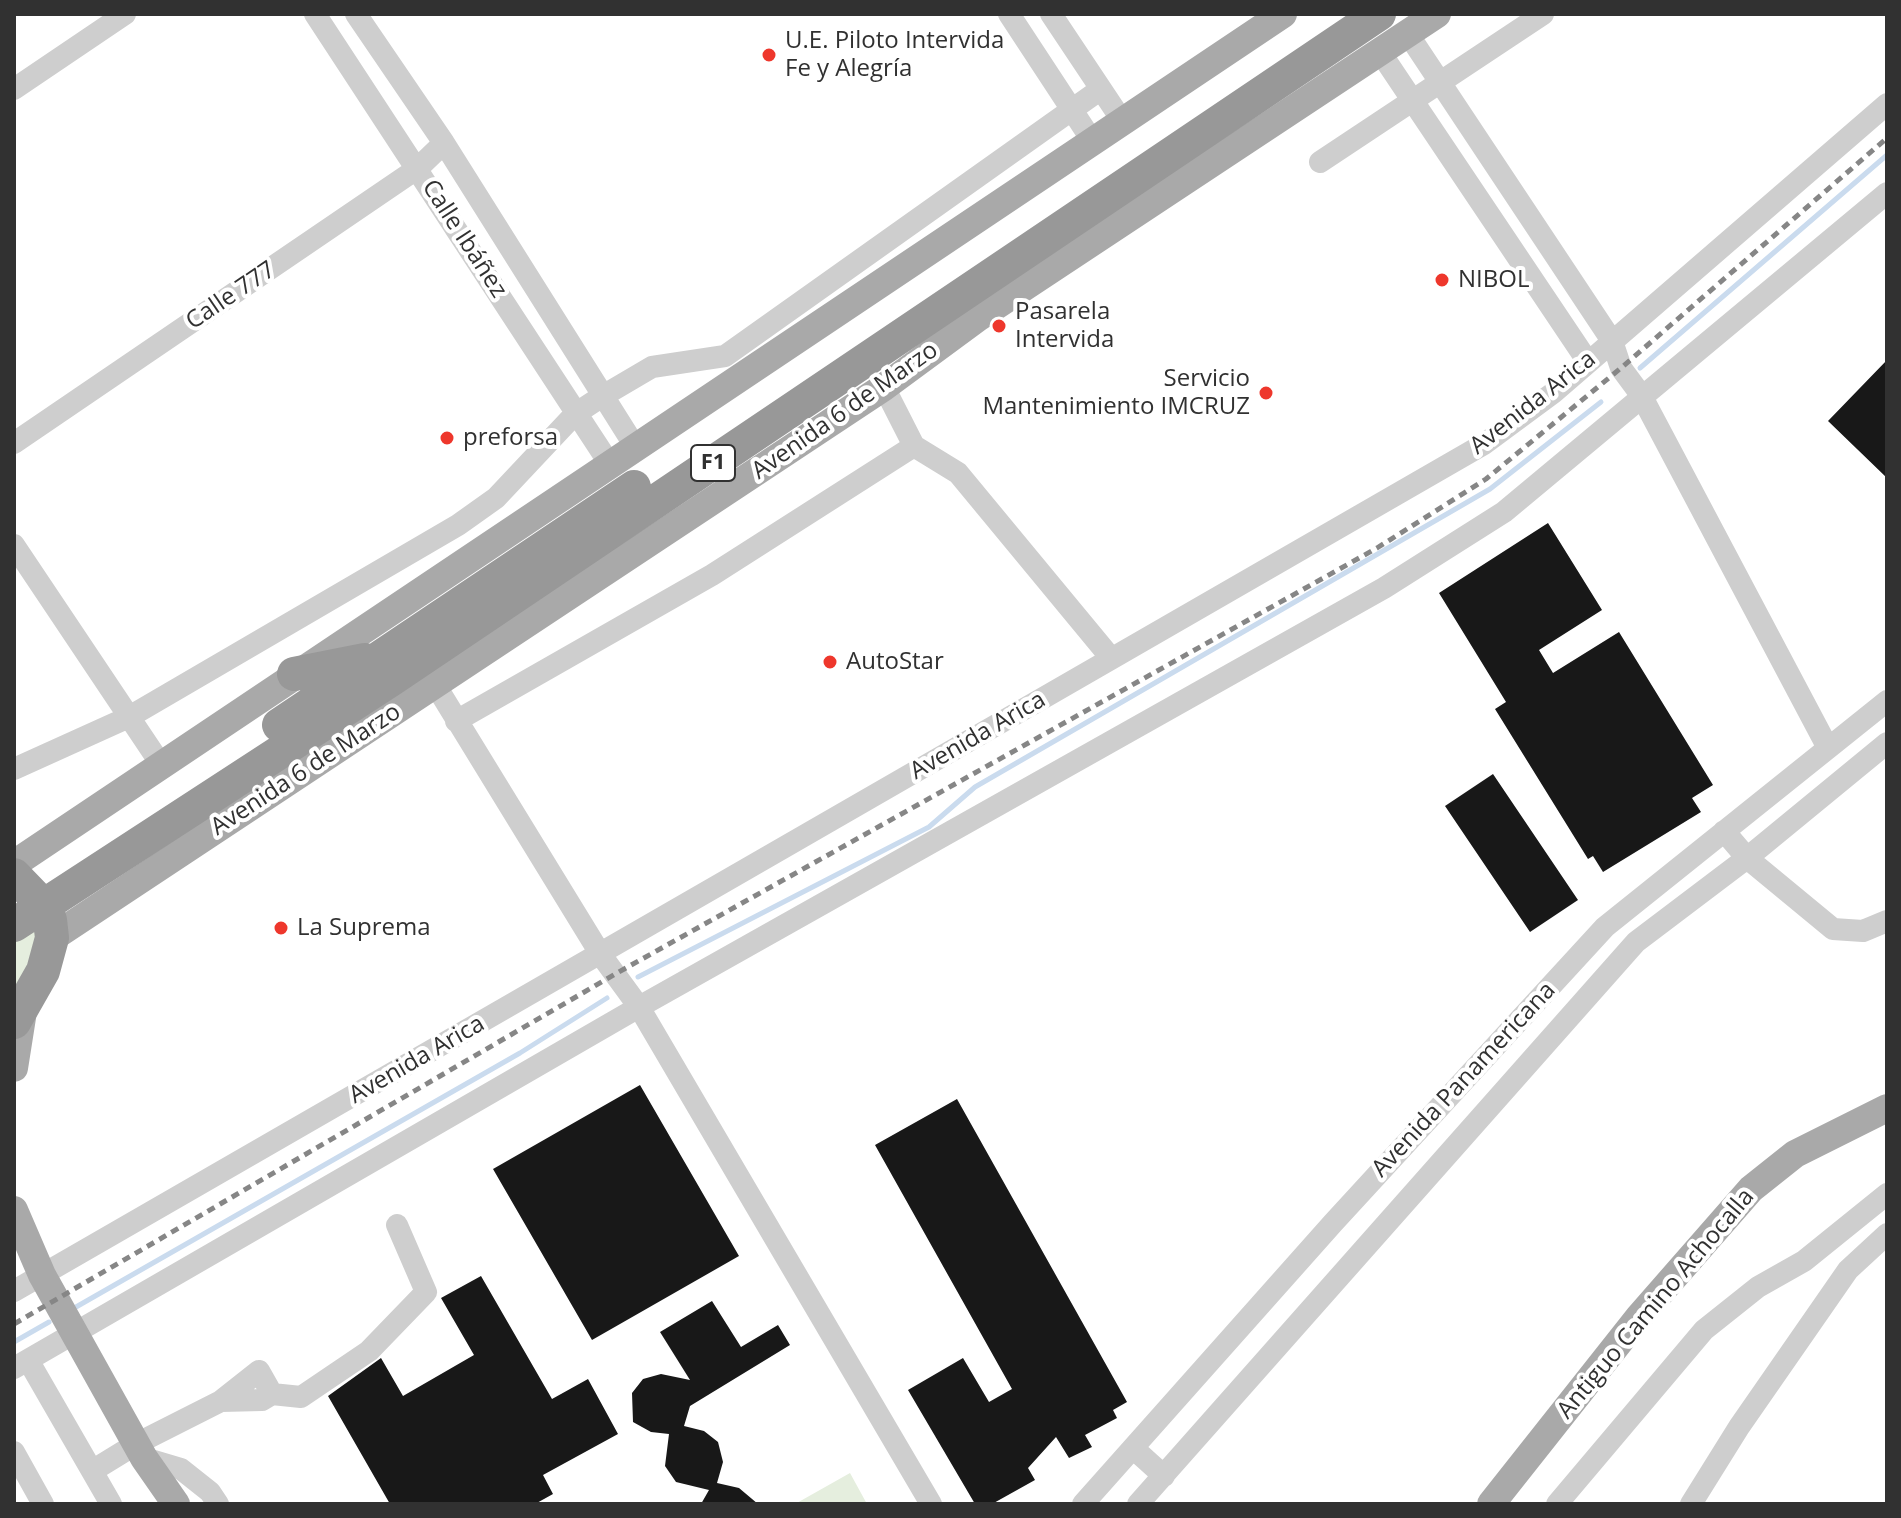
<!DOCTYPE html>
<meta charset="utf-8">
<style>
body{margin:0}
#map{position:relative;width:1901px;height:1518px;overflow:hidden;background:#fff;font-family:"Open Sans",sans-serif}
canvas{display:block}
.frame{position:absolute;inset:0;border:16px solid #313131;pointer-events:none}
</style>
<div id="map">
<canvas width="1901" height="1518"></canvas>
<div class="frame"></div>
</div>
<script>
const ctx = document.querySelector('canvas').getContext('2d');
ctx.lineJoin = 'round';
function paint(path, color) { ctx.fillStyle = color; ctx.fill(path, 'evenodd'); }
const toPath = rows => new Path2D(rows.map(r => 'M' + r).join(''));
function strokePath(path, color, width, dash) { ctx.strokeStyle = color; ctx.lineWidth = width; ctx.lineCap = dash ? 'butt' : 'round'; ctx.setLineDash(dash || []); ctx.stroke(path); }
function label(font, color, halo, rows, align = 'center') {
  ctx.font = font + ' "Open Sans",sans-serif'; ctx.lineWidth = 8; ctx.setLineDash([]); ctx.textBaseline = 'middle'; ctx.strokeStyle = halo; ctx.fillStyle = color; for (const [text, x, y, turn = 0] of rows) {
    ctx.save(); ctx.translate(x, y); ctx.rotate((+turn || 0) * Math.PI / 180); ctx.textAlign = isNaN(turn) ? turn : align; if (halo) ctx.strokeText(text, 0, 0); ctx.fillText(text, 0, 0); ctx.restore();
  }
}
const green = toPath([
 [36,924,39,944,14,998,14,939],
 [850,1473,867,1504,795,1504]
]);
const stream = toPath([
 [1640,368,1887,155],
 [638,977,929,827,975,787,1490,489,1601,402],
 [76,1307,520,1053,607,998],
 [14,1342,49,1322]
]);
const building = toPath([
 [1887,360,1887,478,1828,421],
 [1548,523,1602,610,1539,650,1553,673,1619,632,1713,785,1692,798,1701,812,1603,872,1593,856,1588,859,1495,709,1506,702,1439,593],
 [1493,774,1578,900,1530,932,1445,806],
 [640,1085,739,1256,592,1340,493,1169],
 [957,1099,1127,1402,1113,1410,1117,1418,1085,1435,1092,1447,1069,1458,1056,1437,1028,1468,1035,1480,992,1504,975,1504,908,1390,963,1358,989,1402,1012,1389,875,1145],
 [481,1276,552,1399,588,1379,618,1434,543,1475,553,1494,535,1504,390,1504,328,1396,381,1358,403,1396,474,1355,441,1298],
 [712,1301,741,1347,778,1325,790,1345,690,1406,684,1426,704,1431,718,1442,723,1462,717,1483,739,1488,758,1504,701,1504,709,1490,676,1482,665,1466,669,1434,651,1432,633,1422,632,1393,643,1379,661,1374,690,1380,660,1332]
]);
const minor = toPath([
 [315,14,611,466],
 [356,14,444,143,636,448],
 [1009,14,1093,142],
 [1051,14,1123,122],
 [1408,34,1612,341,1621,368,1641,395,1828,748],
 [1380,52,1588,362],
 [14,89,125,14],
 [1320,162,1543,14],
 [884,387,914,446,958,473,1111,658],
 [14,443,418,168,444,143],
 [14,545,162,766],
 [436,686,601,955,639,1007,931,1504],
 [456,721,712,575,914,446],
 [14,769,129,717,458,525,496,498,575,414,601,397,652,367,725,356,1101,89],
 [1724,831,1747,858,1833,929,1863,931,1887,921],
 [14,1291,1484,444,1553,393,1887,104],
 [28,1360,111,1504],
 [14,1368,639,1007,1384,588,1504,512,1887,193],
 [259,1371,272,1394,262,1400,221,1401,259,1371],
 [272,1394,301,1397,369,1351,426,1292,397,1225],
 [1133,1448,1164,1476],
 [14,1452,43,1504],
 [144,1458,181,1469,210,1492,218,1504],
 [92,1471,136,1444,221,1401],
 [1083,1504,1333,1223,1605,927,1887,701],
 [1138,1504,1636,942,1747,858,1887,743],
 [1557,1504,1704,1330,1758,1287,1804,1261,1887,1194],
 [1691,1504,1739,1427,1848,1270,1887,1234]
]);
const major = toPath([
 [14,864,1283,14],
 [52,938,884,387,979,317,1437,14],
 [14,1068,23,1011],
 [14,1210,42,1275,144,1458,176,1504],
 [1491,1504,1639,1317,1751,1189,1795,1154,1887,1108]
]);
const highway = toPath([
 [294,674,365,660],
 [279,725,634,487],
 [14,875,43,905,50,920,52,938,43,971,14,1022],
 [14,925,392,679,1379,14]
]);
const rail = toPath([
 [14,1324,617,973,1377,548,1486,479,1621,368,1887,138]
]);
const markers = [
 [769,55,8,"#ee372c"],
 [1442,280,8,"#ee372c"],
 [999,326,8,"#ee372c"],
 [1266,393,8,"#ee372c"],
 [447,438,8,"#ee372c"],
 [830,662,8,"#ee372c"],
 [281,928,8,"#ee372c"]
];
const shields = [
 [713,463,44]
];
const shieldNames = [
 ["F1",713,463]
];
const poiNames = [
 ["U.E. Piloto Intervida",785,41],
 ["Fe y Alegría",785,69],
 ["NIBOL",1458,280],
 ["Pasarela",1015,312],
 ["Intervida",1015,340],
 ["Servicio",1250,379,"right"],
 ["Mantenimiento IMCRUZ",1250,407,"right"],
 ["preforsa",463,438],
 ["AutoStar",846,662],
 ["La Suprema",297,928]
];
const streetNames = [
 ["Calle Ibáñez",464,239,57],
 ["Calle 777",231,296,-34],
 ["Avenida Arica",1533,403,-38],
 ["Avenida 6 de Marzo",845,411,-35],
 ["Avenida Arica",978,736,-30],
 ["Avenida 6 de Marzo",306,770,-33],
 ["Avenida Arica",417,1060,-30],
 ["Avenida Panamericana",1464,1080,-47],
 ["Antiguo Camino Achocalla",1656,1304,-50]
];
paint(green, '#e5eede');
strokePath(stream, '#cadbee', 5);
paint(building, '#181818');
strokePath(minor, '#cecece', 22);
strokePath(major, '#a9a9a9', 28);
strokePath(highway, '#989898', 34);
strokePath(rail, '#868686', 5, [8, 6]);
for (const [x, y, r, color] of markers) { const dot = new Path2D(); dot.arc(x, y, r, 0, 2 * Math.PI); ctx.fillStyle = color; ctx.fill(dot); strokePath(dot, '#fff', 3); }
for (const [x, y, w] of shields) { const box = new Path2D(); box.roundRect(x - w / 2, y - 18, w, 36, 6); ctx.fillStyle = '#fff'; ctx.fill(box); strokePath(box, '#313131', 2); }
label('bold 22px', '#313131', null, shieldNames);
label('24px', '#313131', '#fff', poiNames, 'left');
label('24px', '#313131', '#fff', streetNames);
</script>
